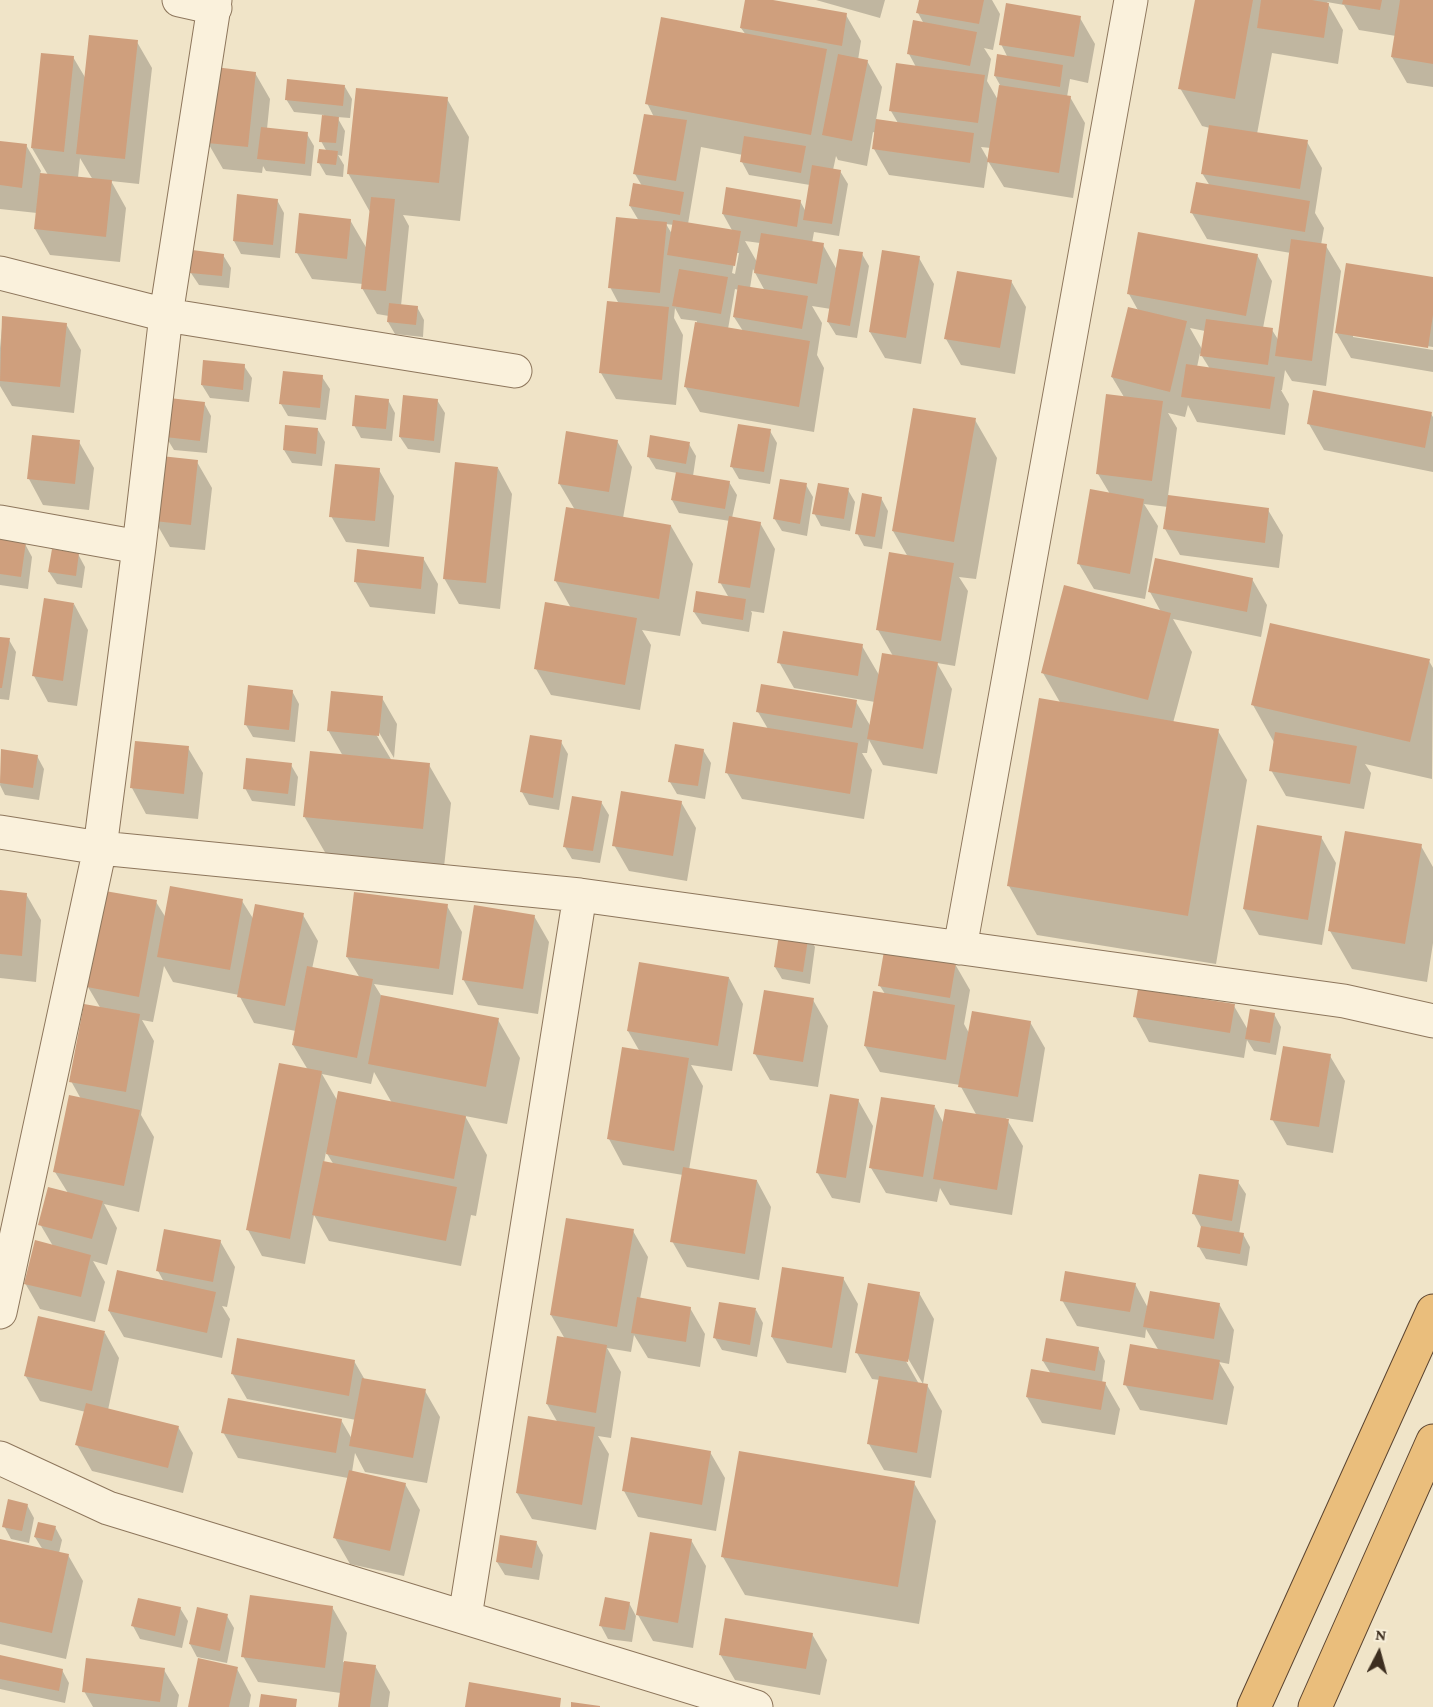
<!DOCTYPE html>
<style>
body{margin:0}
#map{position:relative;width:1433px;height:1707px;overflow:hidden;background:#f0e4c8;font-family:"Crimson Pro",serif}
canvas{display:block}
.north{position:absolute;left:1349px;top:1623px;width:60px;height:60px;-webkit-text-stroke:4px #f7eed8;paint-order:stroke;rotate:6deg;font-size:16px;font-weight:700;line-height:24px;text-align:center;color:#3d2e20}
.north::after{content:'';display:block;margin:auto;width:21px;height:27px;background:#3d2e20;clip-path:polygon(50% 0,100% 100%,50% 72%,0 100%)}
</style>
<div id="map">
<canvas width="1433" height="1707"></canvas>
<div class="north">N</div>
</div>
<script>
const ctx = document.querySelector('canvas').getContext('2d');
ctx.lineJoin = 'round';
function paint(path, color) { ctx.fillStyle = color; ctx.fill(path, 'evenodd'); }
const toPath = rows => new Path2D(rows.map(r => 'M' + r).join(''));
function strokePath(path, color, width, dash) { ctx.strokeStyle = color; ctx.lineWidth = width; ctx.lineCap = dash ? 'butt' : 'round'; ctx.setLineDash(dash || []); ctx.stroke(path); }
const shadow = toPath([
 [746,0,765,0,846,15,861,41,858,60,867,61,882,87,876,120,898,123,891,111,916,67,909,54,924,24,918,13,920,0,992,0,1000,14,993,50,984,48,991,59,987,81,998,100,1000,85,995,76,1008,58,1001,44,1080,18,1095,44,1088,83,1070,79,1067,97,1070,97,1085,123,1073,198,1004,187,988,161,984,188,889,175,874,149,876,133,873,132,867,166,838,160,836,156,833,170,840,171,848,184,839,236,814,232,812,243,823,245,837,270,862,254,869,266,857,338,836,335,828,322,831,309,812,306,822,323,817,355,824,368,814,432,700,412,685,386,697,321,681,319,675,308,674,318,683,335,676,405,616,399,601,373,619,304,610,287,639,221,630,206,642,186,635,174,654,117,647,103,746,35,741,28],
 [701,147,743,155,742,162,749,175,810,185,806,212,800,201,723,214,733,232,688,224],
 [981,147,991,148,989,161],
 [666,224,674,225,672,234],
 [745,241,760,243,757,262],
 [736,253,739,253,735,274,732,273],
 [753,269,765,291,750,288],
 [735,289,739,290,734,317,743,331,728,329],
 [816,0,885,0,880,18],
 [1196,0,1433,0,1433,87,1407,83,1392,57,1396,36,1359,30,1344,5,1327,2,1343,30,1338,64,1272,53,1257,134,1307,142,1322,168,1315,213,1324,228,1321,245,1326,246,1341,271,1326,386,1292,381,1285,370,1282,390,1281,390,1289,404,1285,435,1197,422,1188,405,1185,417,1168,413,1177,428,1168,496,1268,510,1283,535,1279,568,1180,555,1165,529,1168,507,1144,504,1158,526,1145,599,1094,589,1079,564,1110,494,1098,474,1124,397,1112,377,1139,312,1129,294,1257,255,1272,281,1263,328,1272,330,1279,341,1291,253,1207,239,1192,213,1210,186,1202,173,1210,128,1202,126,1180,88],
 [1190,328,1205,331,1203,351],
 [1200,353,1210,369,1197,367],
 [137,42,152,68,139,184,111,181,126,208,120,262,50,255,35,229,37,213,0,209,0,142,26,145,41,171,40,174,48,175,32,148,73,57,86,79],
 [80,158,93,180,78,178],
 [255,73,270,99,267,129,307,134,314,146,311,176,266,171,263,166,262,173,223,169,208,143],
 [345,87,352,99,350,118,337,117,345,131,342,156,338,155,344,165,343,177,326,175,319,163,327,152,321,141,324,115,294,112,286,99],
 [447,99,469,137,460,221,403,215,409,226,401,306,417,307,424,320,423,337,395,334,388,322,389,316,377,314,362,288,363,284,312,279,297,253,350,220,367,249,370,212,348,173],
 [277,200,284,213,280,258,241,254,234,241],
 [223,255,231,268,229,288,199,285,191,273],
 [919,258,934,284,921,364,885,358,870,332],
 [1433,279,1433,347,1353,334,1353,337,1433,350,1433,372,1351,358,1336,332],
 [1011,281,1026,307,1015,374,961,365,946,339],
 [3,317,66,324,81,350,74,413,12,406,0,386,0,348],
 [244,366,252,378,249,402,210,398,202,385],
 [322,377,330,389,326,420,288,416,281,404],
 [388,400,395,413,392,441,361,438,354,425],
 [437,400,445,413,440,453,408,449,400,437],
 [204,403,211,416,207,453,174,450,166,437],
 [1431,414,1433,417,1433,472,1324,450,1309,424],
 [975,420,997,458,976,579,959,577,968,591,955,666,937,663,952,689,937,774,883,765,869,740,867,753,862,753,872,770,864,819,742,799,727,773,768,729,758,712,856,702,871,727,875,702,794,688,779,662,862,646,879,675,893,656,878,630,908,557,893,531],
 [318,430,325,442,322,466,292,463,284,450],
 [770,431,777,443,770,484,739,479,732,467],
 [617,441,632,467,623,518,671,526,693,564,680,636,642,630,651,645,640,710,551,695,536,669,571,608,555,580,575,510,559,483],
 [79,442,94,468,89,510,43,505,29,479],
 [689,444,696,456,693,476,729,482,737,495,732,518,760,523,775,549,764,613,751,611,752,613,749,632,702,624,694,612,729,598,720,582,730,521,679,513,672,500,677,473,656,469,648,456],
 [197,462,212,488,205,550,170,547,155,521],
 [498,468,512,494,500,609,459,604,444,578],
 [379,470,394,496,389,547,346,542,331,516],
 [806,485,813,497,807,536,782,531,774,518],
 [848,490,855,502,850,531,821,526,814,513],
 [881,498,888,511,882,549,864,546,857,533],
 [0,540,25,544,32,557,28,589,0,585],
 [78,554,85,567,82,588,57,584,49,572],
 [423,558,438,584,435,614,370,607,355,581],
 [1252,579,1267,605,1261,637,1173,619,1192,652,1173,723,1218,731,1247,780,1216,964,1037,935,1009,886,1061,704,1043,673,1161,612,1150,592],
 [74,604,88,630,77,706,48,702,34,676],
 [0,638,9,640,16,652,9,700,0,699],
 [1429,661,1433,668,1432,779,1365,764,1371,773,1364,809,1286,796,1271,770,1275,744,1253,705],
 [292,691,299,704,295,742,253,737,246,725],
 [382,698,397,724,394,758,377,729,374,731,392,761,429,765,451,803,444,867,326,854,304,816,343,756,328,730],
 [561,742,568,754,559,810,529,805,522,792],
 [188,748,203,773,198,819,146,814,132,788],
 [703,750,711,763,705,799,677,794,670,782],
 [3,751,37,756,44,769,39,800,5,795,0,785],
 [291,765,298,777,295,806,252,801,245,788],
 [601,802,609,815,600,863,572,859,565,847],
 [681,802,696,828,687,881,629,871,614,845],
 [1321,837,1336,863,1322,945,1259,935,1244,909],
 [1421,846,1433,867,1433,943,1427,982,1352,969,1330,931],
 [0,892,26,894,41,920,36,982,0,978],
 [242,901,254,920,303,915,318,941,312,969,360,978,347,957,447,906,462,932,453,995,374,984,382,997,498,1020,520,1058,507,1124,465,1116,487,1155,476,1216,471,1215,461,1266,329,1241,314,1215,305,1264,262,1256,248,1230,308,1070,293,1045,296,1031,254,1023,239,995,173,982,164,966,153,1022,142,1020,154,1041,141,1115,154,1137,139,1212,104,1204,117,1228,107,1265,93,1261,105,1282,95,1322,40,1309,25,1283,53,1246,40,1224,68,1193,55,1172,81,1099,71,1081,101,1009,88,987,156,902,166,918],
 [374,1072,392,1103,337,1100,322,1074,371,1084],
 [326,1152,334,1165,324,1163],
 [534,916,549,942,538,1014,478,1005,463,979],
 [808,935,815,947,810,984,782,979,775,967],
 [955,964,970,990,964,1024,969,1033,1030,1022,1045,1048,1033,1122,1006,1118,1023,1146,1012,1215,950,1205,940,1188,937,1202,886,1193,871,1168,935,1107,944,1124,977,1116,960,1085,880,1072,865,1046,885,994,880,986],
 [729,978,743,1004,732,1071,691,1065,703,1086,689,1170,757,1181,771,1207,759,1280,687,1267,672,1241,683,1175,623,1165,609,1139,640,1052,628,1031],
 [813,1000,828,1026,818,1087,770,1080,755,1054],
 [1234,1006,1248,1030,1274,1014,1281,1027,1276,1055,1254,1051,1247,1040,1244,1058,1149,1042,1135,1016],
 [1330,1056,1345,1081,1333,1153,1287,1145,1272,1119],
 [858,1100,873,1126,860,1203,832,1198,817,1172],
 [1238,1182,1246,1194,1239,1234,1243,1234,1250,1247,1247,1266,1206,1259,1199,1247,1201,1227,1194,1214],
 [633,1231,648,1257,640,1299,690,1308,705,1334,700,1367,648,1358,634,1335,631,1352,607,1348,621,1372,611,1438,598,1436,609,1454,596,1530,532,1519,517,1493,558,1423,547,1404,565,1339,551,1315],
 [220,1241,235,1267,227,1307,222,1306,230,1319,222,1358,124,1337,109,1311,164,1282,158,1271],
 [843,1278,858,1304,846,1373,787,1363,772,1337],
 [1135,1284,1148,1308,1219,1304,1234,1330,1229,1364,1219,1362,1234,1387,1227,1425,1140,1410,1125,1384,1159,1351,1146,1329,1145,1338,1077,1326,1062,1300],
 [919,1293,934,1319,923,1384,927,1385,942,1411,931,1478,884,1470,869,1444,880,1380,872,1379,857,1353],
 [906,1355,923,1384,919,1384,903,1356],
 [756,1310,763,1323,757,1357,722,1350,715,1338],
 [105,1333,119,1358,108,1410,178,1427,193,1453,183,1493,92,1471,77,1445,86,1412,40,1401,25,1375],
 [1098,1348,1105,1361,1102,1383,1105,1383,1120,1409,1115,1435,1042,1423,1027,1397,1051,1374,1043,1361],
 [354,1361,365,1380,425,1391,440,1417,427,1483,365,1472,355,1453,352,1472,405,1484,420,1510,404,1576,350,1564,335,1538,348,1478,238,1458,223,1432,341,1420,352,1439,356,1420,247,1399,232,1373],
 [710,1452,725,1478,716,1531,638,1517,624,1491],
 [914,1483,936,1521,919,1624,745,1595,723,1557],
 [27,1505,34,1518,29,1543,11,1539,4,1526],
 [55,1527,62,1540,59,1553,68,1555,83,1581,66,1659,0,1644,0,1540,43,1550,35,1537],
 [691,1540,706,1566,693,1648,653,1641,638,1615],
 [536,1542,543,1555,539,1580,505,1575,497,1562],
 [629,1603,636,1616,632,1642,608,1639,601,1626],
 [332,1607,347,1633,343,1662,375,1666,390,1692,388,1707,339,1707,341,1693,258,1682,243,1656],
 [180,1608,188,1621,182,1648,140,1639,133,1626],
 [227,1616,234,1628,227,1663,197,1657,190,1644],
 [812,1634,827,1660,820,1695,735,1680,720,1654],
 [0,1657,62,1670,69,1683,65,1703,0,1689],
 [237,1669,251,1695,249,1707,189,1707],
 [164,1670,179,1695,177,1707,93,1707,84,1691]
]);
const building = toPath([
 [745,0,773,0,847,13,842,46,740,28],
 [919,0,984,0,979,24,916,13],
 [1195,0,1253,0,1235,99,1178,89],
 [1261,0,1312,0,1329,3,1324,38,1257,28],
 [1343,0,1382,0,1380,10,1342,4],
 [1400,0,1433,0,1433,64,1391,57],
 [1006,3,1081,16,1074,57,999,45],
 [661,17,827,49,811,135,645,104],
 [913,20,977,32,970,66,907,54],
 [89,35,138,40,125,159,76,154],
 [41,53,74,56,64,152,31,148],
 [838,54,868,60,852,141,822,135],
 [997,54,1063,65,1060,87,994,76],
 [896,63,985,75,978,123,889,111],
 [215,67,256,72,248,147,207,143],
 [287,79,345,85,343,106,285,100],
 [999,85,1071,96,1059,173,987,162],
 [356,88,448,97,439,183,347,174],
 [644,114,687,120,676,181,633,174],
 [322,115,339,117,336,143,319,142],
 [876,119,974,133,970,163,872,149],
 [1209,125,1308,140,1300,189,1201,174],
 [261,127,308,132,305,164,257,159],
 [744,136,806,146,801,173,740,162],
 [0,141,27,144,22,188,0,185],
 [319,149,338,151,336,165,317,163],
 [812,165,841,170,832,224,803,220],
 [40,173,112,180,106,237,34,229],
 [1196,182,1310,201,1305,232,1190,213],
 [633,183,684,192,680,215,629,206],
 [726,187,801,200,797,227,722,214],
 [237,194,278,199,273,245,233,241],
 [371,197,395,199,386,291,361,289],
 [299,213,351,219,347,259,295,253],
 [616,217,667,222,660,293,608,288],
 [673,220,741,231,735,266,667,255],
 [1138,232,1258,254,1246,316,1127,294],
 [761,233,824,243,817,284,754,273],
 [1291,239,1327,244,1312,361,1275,356],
 [839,249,863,252,850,326,827,322],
 [192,250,224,254,222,276,190,273],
 [882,250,920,256,906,338,869,332],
 [1346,263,1433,277,1433,315,1428,348,1335,333],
 [679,269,728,277,721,314,672,306],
 [957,271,1012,280,1000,348,944,339],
 [738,285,808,296,802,329,733,317],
 [607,301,669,307,662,380,599,373],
 [389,303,418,306,416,325,387,322],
 [1128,307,1187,321,1170,392,1111,377],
 [2,316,67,323,60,387,0,381],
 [1206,319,1273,328,1268,365,1200,356],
 [695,322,810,341,799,407,684,387],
 [203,360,245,364,243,390,201,385],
 [1186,364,1275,377,1270,409,1181,397],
 [283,371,323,375,320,408,279,404],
 [1313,390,1432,412,1425,448,1307,424],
 [1106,394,1163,401,1152,481,1096,474],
 [355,395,389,399,386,429,352,426],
 [403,395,438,399,434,441,399,437],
 [169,398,205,402,200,441,165,437],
 [913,408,976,418,954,542,892,531],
 [738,424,771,429,764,472,730,467],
 [285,425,318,428,316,454,283,450],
 [566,431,618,440,609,492,558,484],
 [32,435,80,440,75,484,27,479],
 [650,435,690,442,686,464,647,457],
 [161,456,198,460,191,525,154,521],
 [455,462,498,467,486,583,443,579],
 [335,464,380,468,375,521,329,517],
 [676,472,730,481,725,509,671,500],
 [780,479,807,483,800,524,773,519],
 [818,483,849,488,844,519,812,514],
 [1090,489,1144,499,1130,574,1077,564],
 [862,493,882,497,875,537,855,534],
 [1168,495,1269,508,1265,543,1163,529],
 [566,507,671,525,659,599,554,581],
 [729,516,761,522,750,588,718,583],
 [0,539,26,542,21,577,0,574],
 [52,549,79,553,76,576,48,572],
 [357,549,424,557,421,589,354,582],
 [889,552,954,563,941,641,876,630],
 [1155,558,1253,578,1247,612,1148,592],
 [1064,585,1171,613,1148,700,1041,673],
 [696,591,746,599,743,620,693,612],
 [44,598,74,603,63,681,32,676],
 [545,602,637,618,625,685,534,669],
 [1270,623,1430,659,1410,742,1251,705],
 [783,631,863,644,858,676,777,663],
 [0,637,10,638,2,688,0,688],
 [882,653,938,662,923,749,867,739],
 [761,684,857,700,852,728,756,712],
 [248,685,293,690,289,730,244,725],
 [331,691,383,696,379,736,327,731],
 [1039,698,1219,729,1188,916,1007,886],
 [733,722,858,743,850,794,725,773],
 [1275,732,1357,746,1350,784,1269,771],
 [530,735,562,740,553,798,520,792],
 [135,741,189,746,184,794,130,788],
 [675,744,704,749,698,786,668,782],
 [1,749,38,755,33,788,0,783],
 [310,751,430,763,423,829,303,817],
 [246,758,292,763,288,794,243,789],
 [621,791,682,801,673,856,612,846],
 [572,796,602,801,593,851,563,847],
 [1257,825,1322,836,1308,920,1243,909],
 [1345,831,1422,844,1405,944,1328,931],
 [170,886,243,899,230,970,157,957],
 [0,890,27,893,22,956,0,954],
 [105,891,157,900,139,997,87,987],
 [354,892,448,904,439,969,346,957],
 [255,904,304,913,285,1006,237,997],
 [474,905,535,915,523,989,462,980],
 [780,928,809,933,803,972,774,967],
 [884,951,956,963,950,998,878,986],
 [639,962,729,977,718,1046,627,1031],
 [307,966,373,979,357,1058,292,1045],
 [1138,989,1235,1004,1230,1033,1133,1017],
 [764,990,814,998,803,1062,753,1054],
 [873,991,955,1005,946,1060,864,1046],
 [381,995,499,1018,486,1087,368,1064],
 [84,1004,140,1014,126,1092,69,1082],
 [1250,1009,1275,1013,1270,1043,1245,1039],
 [972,1011,1031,1021,1018,1097,958,1087],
 [1283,1046,1331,1054,1319,1127,1270,1120],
 [622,1047,689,1058,674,1151,607,1139],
 [279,1063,322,1071,290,1239,246,1230],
 [338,1091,466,1116,454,1179,326,1154],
 [830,1094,859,1099,846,1178,816,1173],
 [69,1095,140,1110,124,1186,53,1172],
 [881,1097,935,1105,923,1177,869,1168],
 [945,1109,1009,1119,997,1190,933,1179],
 [323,1161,457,1187,446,1241,312,1215],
 [683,1167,757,1180,745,1254,670,1242],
 [1199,1174,1239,1180,1232,1221,1192,1214],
 [48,1187,103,1201,92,1239,38,1225],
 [566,1218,634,1229,617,1327,550,1315],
 [1201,1226,1244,1233,1240,1254,1197,1247],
 [164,1229,221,1240,213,1282,156,1271],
 [35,1240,91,1255,81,1297,24,1284],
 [782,1267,844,1277,832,1348,771,1337],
 [117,1270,216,1292,207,1333,108,1311],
 [1065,1271,1136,1283,1130,1312,1060,1301],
 [868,1283,920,1292,908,1362,855,1353],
 [1150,1291,1220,1303,1214,1339,1143,1327],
 [637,1297,691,1307,686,1342,631,1333],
 [719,1302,756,1308,750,1345,713,1338],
 [38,1316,105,1331,92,1391,24,1376],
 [557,1336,607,1345,596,1413,546,1404],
 [237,1338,355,1360,349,1396,231,1374],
 [1046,1338,1099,1347,1095,1371,1042,1361],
 [1130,1344,1220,1360,1213,1400,1123,1385],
 [1031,1369,1106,1382,1101,1410,1026,1397],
 [879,1376,928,1384,917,1453,867,1444],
 [362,1378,426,1389,413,1458,349,1446],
 [228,1398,342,1419,336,1453,221,1433],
 [86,1403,179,1426,168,1468,75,1445],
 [528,1416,595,1427,582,1505,516,1493],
 [631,1437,711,1451,702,1505,622,1491],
 [739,1451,915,1481,898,1587,721,1557],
 [349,1470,406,1483,390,1551,333,1538],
 [8,1499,28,1504,22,1531,2,1527],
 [38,1522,56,1526,52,1541,34,1537],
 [650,1532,692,1539,678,1623,636,1615],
 [500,1535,537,1541,532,1568,496,1562],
 [0,1539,69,1554,52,1633,0,1622],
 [250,1595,333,1606,325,1668,241,1657],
 [605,1597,630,1602,625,1630,599,1626],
 [138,1598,181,1607,175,1636,131,1626],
 [197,1607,228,1614,220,1651,189,1644],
 [725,1618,813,1633,806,1669,719,1655],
 [0,1655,63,1669,59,1691,0,1679],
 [86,1658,165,1668,160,1702,82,1692],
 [198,1658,238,1667,229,1707,188,1707],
 [344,1661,376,1665,370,1707,338,1707],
 [469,1682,561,1698,560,1707,465,1707],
 [261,1694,297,1699,296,1707,259,1707],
 [571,1702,600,1706,600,1707,571,1707]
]);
const minor = toPath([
 [179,0,215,8],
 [0,273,166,315,515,371],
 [0,522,139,547],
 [0,832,100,848,580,895,1344,1001,1433,1021],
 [960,948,1131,0],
 [0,1312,100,848,139,547,166,315,215,0],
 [0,1458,108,1508,756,1707],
 [465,1617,580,895]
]);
const trunk = toPath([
 [1254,1707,1433,1311],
 [1315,1707,1433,1441]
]);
paint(shadow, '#0003');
paint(building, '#cf9f7d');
strokePath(minor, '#8d765c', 35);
strokePath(trunk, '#5b4430', 35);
strokePath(minor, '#faf1dc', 33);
strokePath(trunk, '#eabe7c', 33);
</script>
